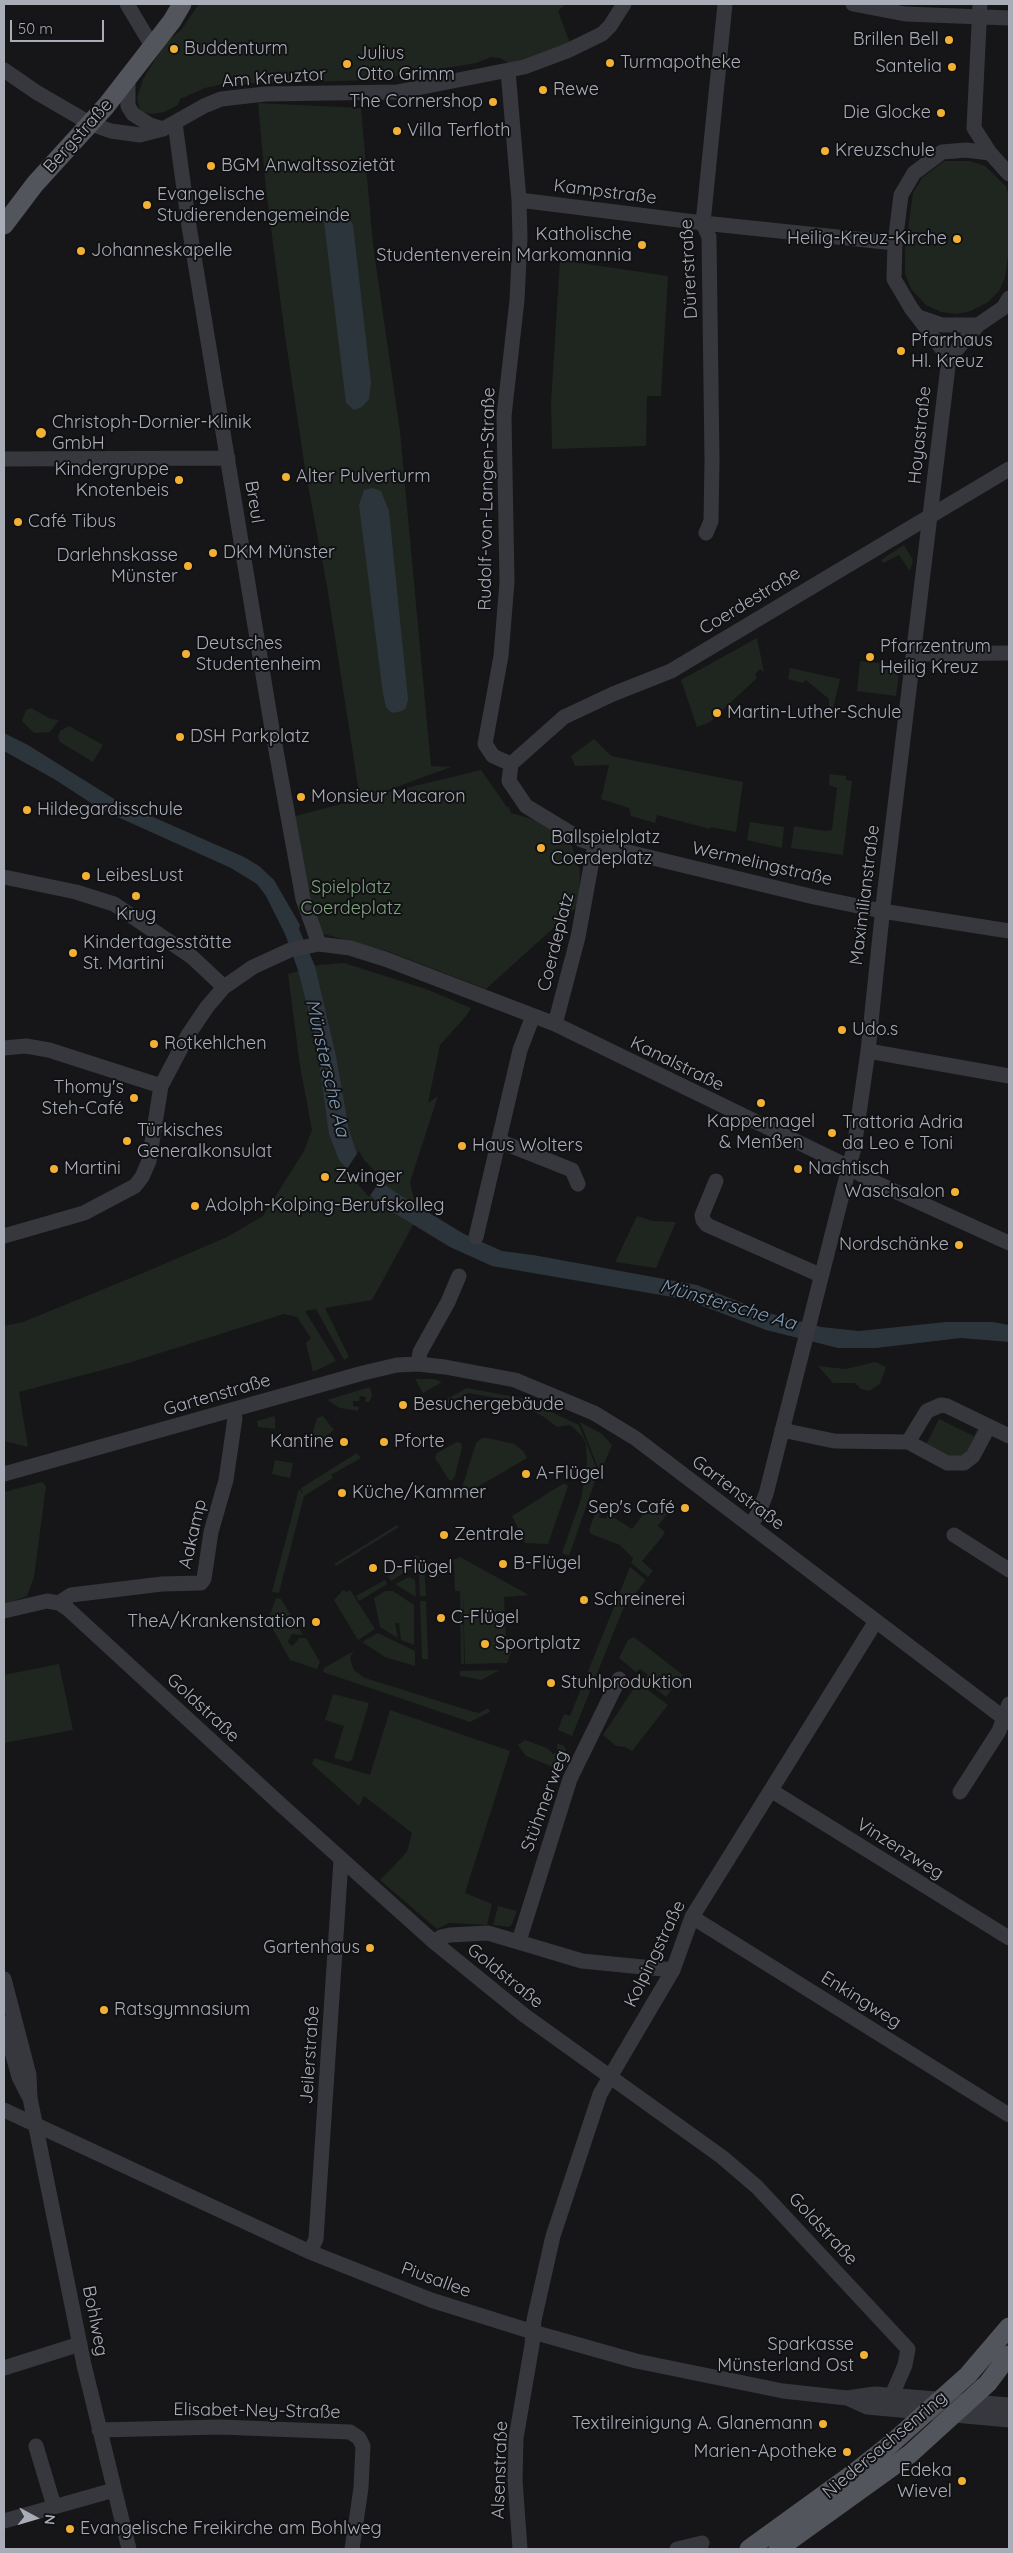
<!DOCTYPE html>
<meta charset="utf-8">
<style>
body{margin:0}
#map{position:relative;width:1013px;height:2553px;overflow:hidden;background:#161618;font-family:Quicksand,sans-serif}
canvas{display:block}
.frame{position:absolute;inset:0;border:5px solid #a8adb8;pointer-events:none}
.north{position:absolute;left:10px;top:2493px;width:50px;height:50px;-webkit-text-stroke:4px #111113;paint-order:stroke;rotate:96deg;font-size:14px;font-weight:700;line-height:20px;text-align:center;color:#a8adb8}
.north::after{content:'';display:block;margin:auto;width:18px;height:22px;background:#a8adb8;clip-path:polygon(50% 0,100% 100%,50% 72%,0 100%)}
.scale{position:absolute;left:10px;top:20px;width:94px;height:22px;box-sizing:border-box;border:2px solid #a8adb8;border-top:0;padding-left:6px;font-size:15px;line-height:18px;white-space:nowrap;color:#a8adb8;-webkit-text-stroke:4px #111113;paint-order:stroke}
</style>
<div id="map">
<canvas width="1013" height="2553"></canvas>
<div class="frame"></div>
<div class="north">N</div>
<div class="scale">50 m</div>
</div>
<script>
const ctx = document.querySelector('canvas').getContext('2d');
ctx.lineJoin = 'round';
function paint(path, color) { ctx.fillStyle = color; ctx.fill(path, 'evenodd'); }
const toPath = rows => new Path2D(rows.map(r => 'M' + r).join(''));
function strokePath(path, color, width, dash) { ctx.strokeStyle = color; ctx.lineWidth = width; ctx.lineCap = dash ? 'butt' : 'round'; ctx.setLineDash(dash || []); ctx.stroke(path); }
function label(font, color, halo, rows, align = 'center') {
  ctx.font = font + ' Quicksand,sans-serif'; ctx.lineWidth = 4; ctx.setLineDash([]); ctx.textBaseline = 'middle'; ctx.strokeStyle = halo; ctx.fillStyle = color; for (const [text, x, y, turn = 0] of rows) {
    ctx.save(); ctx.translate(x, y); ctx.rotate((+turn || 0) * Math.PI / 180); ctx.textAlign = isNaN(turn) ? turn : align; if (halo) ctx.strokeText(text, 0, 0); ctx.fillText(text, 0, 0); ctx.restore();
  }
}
const green = toPath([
 [199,4,566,4,558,11,570,43,510,64,500,58,491,57,476,63,374,80,223,84,205,88,180,99,178,105,164,112,152,114,143,112,140,110,137,98,143,79,166,42,181,30],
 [258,103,361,108,373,245,400,431,431,766,451,767,369,797,481,770,507,807,509,807,511,813,542,822,572,846,580,871,579,905,486,989,387,951,316,932,292,817,360,799,327,586,306,475,285,336,266,189],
 [944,161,970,161,985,166,1006,186,1009,196,1009,248,1005,278,999,291,988,302,971,311,957,314,941,312,926,305,911,289,905,273,905,251,913,193,922,178],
 [560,260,668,276,661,396,647,396,646,446,552,449,551,403],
 [904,545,913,560,910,571,899,555,883,563,881,560],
 [757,638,764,672,760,669,755,674,757,678,710,722,697,727,681,680],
 [860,661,900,665,896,696,857,691],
 [790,668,840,679,833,709,829,708,829,699,806,680,803,683,788,679],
 [31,708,51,719,59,720,50,732,34,733,22,721,26,710],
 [69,726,103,745,93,762,60,742,58,737,60,731],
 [594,739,611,756,743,782,736,832,711,827,710,829,657,815,655,823,631,816,629,808,601,799,609,765,575,766,571,756],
 [830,774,846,776,846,780,852,781,843,855,791,848,794,826,825,831,832,830,837,788,829,785],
 [750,822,784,827,782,848,747,840],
 [344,963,426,989,471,1008,467,1015,440,1045,428,1103,438,1096,410,1182,418,1216,372,1300,325,1308,349,1357,344,1360,316,1309,305,1311,336,1361,313,1372,306,1343,311,1338,297,1317,284,1314,125,1364,19,1392,28,1447,4,1441,4,1326,23,1322,143,1273,227,1237,263,1216,304,1151,312,1130,300,1066,288,974,319,965],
 [637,1216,653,1221,676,1222,656,1268,615,1262],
 [875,1362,886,1367,880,1384,869,1391,861,1389,855,1383,833,1383,818,1366,846,1369],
 [415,1379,434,1379,442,1382,423,1393],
 [370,1387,372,1396,369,1402,365,1402,366,1397,360,1396,359,1401,353,1401,353,1406,359,1407,358,1411,340,1408,327,1400],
 [467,1388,521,1398,579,1425,598,1472,569,1556,562,1553,581,1499,587,1463,586,1444,582,1436,570,1425,557,1427,544,1417,513,1401,468,1393,447,1405,445,1400],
 [275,1416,275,1429,258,1427,257,1421],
 [323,1416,334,1430,315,1445,311,1439,317,1418],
 [939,1419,974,1436,979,1426,983,1428,973,1448,957,1460,916,1442,918,1439,927,1443],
 [580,1422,602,1434,612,1445,600,1473],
 [488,1438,514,1444,523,1451,527,1458,464,1495,461,1491,476,1443,482,1438],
 [457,1442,461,1443,462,1447,455,1476,452,1480,449,1480,435,1458,437,1453],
 [357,1453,361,1458,331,1475,333,1478,304,1496,279,1593,272,1592,299,1489,303,1494,301,1488],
 [275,1460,293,1463,290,1478,272,1474],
 [42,1482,46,1486,34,1577,27,1596,5,1604,4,1492],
 [564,1483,568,1486,548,1544,525,1543,512,1516],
 [652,1503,667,1514,658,1526,665,1532,662,1537,642,1561,653,1571,648,1577,631,1563,633,1558,620,1545,591,1534,589,1530,598,1506,602,1507,599,1517,606,1519,608,1514,632,1529],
 [397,1525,399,1527,336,1566,334,1564],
 [415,1555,427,1562,424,1564,426,1596,420,1596,419,1573,412,1568,391,1581,388,1576,415,1559],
 [460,1557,529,1595,504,1597,506,1641,515,1641,507,1663,465,1664,463,1591,464,1664,461,1664,460,1591,455,1591,454,1563,451,1561],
 [630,1567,646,1580,623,1609,572,1736,558,1730,564,1714,570,1716],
 [409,1577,415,1580,416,1597,395,1584],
 [385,1580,387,1584,359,1601,356,1596],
 [343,1590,347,1592,350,1590,375,1629,358,1640,334,1600],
 [385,1591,393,1591,414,1605,414,1645,401,1640,399,1623,395,1623,398,1638,380,1627,374,1598],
 [276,1598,281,1599,303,1635,292,1634,288,1641,289,1644,293,1646,299,1638,306,1638,320,1662,317,1669,290,1660,268,1620],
 [420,1601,426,1601,428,1659,422,1659],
 [378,1633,415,1651,415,1666,385,1657,362,1642],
 [634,1637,683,1675,666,1697,644,1680,648,1675,640,1669,636,1672,619,1658,628,1640],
 [354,1651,350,1657,352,1666,355,1671,365,1678,474,1712,479,1713,488,1708,490,1712,470,1722,323,1672,324,1668],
 [59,1664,73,1730,4,1743,4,1675],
 [500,1670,481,1680,460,1676,460,1671],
 [637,1687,644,1687,668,1705,632,1751,625,1747,616,1746,603,1735,632,1691],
 [333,1694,369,1703,352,1760,349,1762,334,1758,344,1726,325,1720],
 [390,1710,510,1751,465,1893,492,1904,487,1925,449,1923,437,1929,380,1880,407,1852,412,1833,364,1796,359,1806,312,1764,314,1758,370,1775],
 [525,1740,547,1748,553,1754,557,1752,557,1743,564,1746,566,1749,558,1769,526,1756,518,1745],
 [498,1906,517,1911,512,1924,509,1927,493,1925]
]);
const water = toPath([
 [338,207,345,211,353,225,371,383,369,399,362,407,354,410,346,403,324,222,330,209],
 [372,488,381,491,389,511,408,699,406,708,402,711,392,713,386,707,383,694,359,505,364,490],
 [4,733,28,745,119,802,244,857,259,866,274,880,300,925,299,929,315,966,336,1056,349,1130,357,1154,380,1181,395,1192,464,1234,502,1251,533,1255,697,1285,765,1312,821,1327,859,1331,946,1322,993,1322,1009,1325,1009,1342,961,1338,876,1348,838,1348,766,1330,684,1299,492,1266,450,1247,381,1205,370,1195,339,1160,329,1134,316,1040,298,970,285,934,266,896,257,884,231,868,102,810,54,779,4,751]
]);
const pier = toPath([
 [359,1151,364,1160,382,1178,369,1197,346,1170]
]);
const minor = toPath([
 [127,4,152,46],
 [853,4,905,14,1009,18],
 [980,4,974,128,990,153],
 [4,70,36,92,91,124,111,131,140,135,163,129,204,106,221,99,265,94,397,92,524,67,567,51,602,34,610,26,624,4],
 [508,71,519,200,520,238,517,300,504,416,507,582,501,656,485,744,493,756,511,764],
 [128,78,128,106,133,114,150,125,163,129],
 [175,123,189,226,271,723,303,899,319,944],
 [519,200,703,223,895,243],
 [919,317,942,325,978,325],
 [949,358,911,308,894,279,895,243,901,195,914,173,942,152,966,150,990,153,1009,174],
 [4,459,228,458],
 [706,533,711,521,712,460,709,237,703,223,725,4],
 [914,654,1009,653],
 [511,764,564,717,613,694,671,671,1009,469],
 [511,764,509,781,526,806,582,840,595,844,578,937,555,1024],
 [595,844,814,897,882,911,1009,931],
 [4,877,76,892,114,904,192,957,224,987],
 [4,1048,26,1046,49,1050,161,1086],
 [868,1051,1009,1076],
 [499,1141,572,1170,578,1184],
 [716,1181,702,1215,703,1220,707,1225,820,1275],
 [4,1236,84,1213,135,1186,142,1177,149,1161,161,1086,188,1035,207,1007,224,987,253,967,290,950,319,944,350,948,385,959,555,1024,849,1167,870,1180,1009,1243],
 [476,1237,520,1050,533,1016],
 [418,1364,420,1352,448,1302,459,1276],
 [782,1430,834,1441,908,1442,927,1411,941,1405,947,1406,1009,1436],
 [908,1442,947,1463,964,1463,973,1456,989,1426],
 [4,1474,363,1373,397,1365,418,1364,445,1367,515,1380,594,1413,635,1438,1009,1722],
 [750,1525,758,1514,766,1494,854,1148,868,1051,884,897,949,358,978,325,1003,308,1009,298],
 [954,1535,1009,1570],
 [59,1603,71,1595,162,1584,201,1583,204,1579,211,1532,226,1480,235,1418,233,1410],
 [4,1611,47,1601,59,1603,68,1609,279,1803,434,1942,524,2015,722,2157,757,2187,908,2349,905,2365,892,2395],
 [772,1791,1009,1938],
 [960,1792,999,1731,1009,1704],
 [692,1917,1009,2115],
 [519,1941,570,1779,619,1679],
 [434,1942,441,1937,450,1935,488,1933,582,1961,673,1970],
 [4,1979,29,2075,30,2098,84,2365,129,2549],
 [4,2023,19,2077,28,2095],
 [4,2110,310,2252,431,2300,533,2332,636,2361,783,2391,847,2398,867,2407,1009,2420],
 [310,2252,316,2239,341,1860],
 [4,2368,80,2344],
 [847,2398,875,2394,1009,2405],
 [99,2430,220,2427,350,2432,359,2438,363,2446,361,2488,352,2549],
 [36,2446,54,2506],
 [4,2521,114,2490],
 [520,2549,515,2480,516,2438,532,2345,534,2320,553,2236,600,2094,673,1970,692,1917,876,1621],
 [677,2549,702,2543]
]);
const major = toPath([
 [4,225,35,184,106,106,172,21,182,4],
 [749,2549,854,2473,892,2443,968,2375,1009,2327],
 [778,2549,910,2454,988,2383,1009,2355]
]);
const markers = [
 [949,40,5,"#f2b134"],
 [174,49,5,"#f2b134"],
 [610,63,5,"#f2b134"],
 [347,64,5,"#f2b134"],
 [952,67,5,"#f2b134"],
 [543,90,5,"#f2b134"],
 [493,102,5,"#f2b134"],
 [941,113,5,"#f2b134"],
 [397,131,5,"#f2b134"],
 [825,151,5,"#f2b134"],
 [211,166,5,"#f2b134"],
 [147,205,5,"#f2b134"],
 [957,239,5,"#f2b134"],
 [642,245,5,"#f2b134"],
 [81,251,5,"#f2b134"],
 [901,351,5,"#f2b134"],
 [41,433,6,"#f2b134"],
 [286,477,5,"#f2b134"],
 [179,480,5,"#f2b134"],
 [18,522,5,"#f2b134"],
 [213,553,5,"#f2b134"],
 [188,566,5,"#f2b134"],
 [186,654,5,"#f2b134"],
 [870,657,5,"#f2b134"],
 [717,713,5,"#f2b134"],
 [180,737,5,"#f2b134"],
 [301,797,5,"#f2b134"],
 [27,810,5,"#f2b134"],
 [541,848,5,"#f2b134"],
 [86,876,5,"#f2b134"],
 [136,896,5,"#f2b134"],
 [73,953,5,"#f2b134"],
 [842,1030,5,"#f2b134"],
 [154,1044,5,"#f2b134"],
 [134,1098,5,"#f2b134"],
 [761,1103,5,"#f2b134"],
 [832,1133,5,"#f2b134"],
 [127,1141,5,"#f2b134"],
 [462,1146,5,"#f2b134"],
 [54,1169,5,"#f2b134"],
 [798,1169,5,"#f2b134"],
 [325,1177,5,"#f2b134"],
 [955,1192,5,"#f2b134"],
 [195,1206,5,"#f2b134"],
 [959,1245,5,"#f2b134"],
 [403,1405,5,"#f2b134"],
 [344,1442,5,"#f2b134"],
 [384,1442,5,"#f2b134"],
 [526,1474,5,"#f2b134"],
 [342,1493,5,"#f2b134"],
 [685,1508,5,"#f2b134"],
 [444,1535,5,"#f2b134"],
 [503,1564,5,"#f2b134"],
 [373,1568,5,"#f2b134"],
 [584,1600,5,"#f2b134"],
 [441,1618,5,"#f2b134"],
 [316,1622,5,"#f2b134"],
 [485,1644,5,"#f2b134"],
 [551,1683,5,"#f2b134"],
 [370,1948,5,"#f2b134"],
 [104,2010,5,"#f2b134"],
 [864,2355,5,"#f2b134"],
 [823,2424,5,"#f2b134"],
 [847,2452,5,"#f2b134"],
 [962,2481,5,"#f2b134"],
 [70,2529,5,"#f2b134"]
];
const poiNames = [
 ["Brillen Bell",939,40,"right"],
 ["Buddenturm",184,49],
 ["Julius",357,54],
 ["Otto Grimm",357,75],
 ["Turmapotheke",620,63],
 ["Santelia",942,67,"right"],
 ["Rewe",553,90],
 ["The Cornershop",483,102,"right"],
 ["Die Glocke",931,113,"right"],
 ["Villa Terfloth",407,131],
 ["Kreuzschule",835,151],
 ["BGM Anwaltssozietät",221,166],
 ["Evangelische",157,195],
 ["Studierendengemeinde",157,216],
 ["Katholische",632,235,"right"],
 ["Studentenverein Markomannia",632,256,"right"],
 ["Heilig-Kreuz-Kirche",947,239,"right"],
 ["Johanneskapelle",91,251],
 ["Pfarrhaus",911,341],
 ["Hl. Kreuz",911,362],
 ["Christoph-Dornier-Klinik",52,423],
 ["GmbH",52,444],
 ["Kindergruppe",169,470,"right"],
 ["Knotenbeis",169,491,"right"],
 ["Alter Pulverturm",296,477],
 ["Café Tibus",28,522],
 ["DKM Münster",223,553],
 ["Darlehnskasse",178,556,"right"],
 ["Münster",178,577,"right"],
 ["Deutsches",196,644],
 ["Studentenheim",196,665],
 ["Pfarrzentrum",880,647],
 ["Heilig Kreuz",880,668],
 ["Martin-Luther-Schule",727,713],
 ["DSH Parkplatz",190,737],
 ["Monsieur Macaron",311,797],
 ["Hildegardisschule",37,810],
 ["Ballspielplatz",551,838],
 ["Coerdeplatz",551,859],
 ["LeibesLust",96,876],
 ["Krug",136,915,"center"],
 ["Kindertagesstätte",83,943],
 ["St. Martini",83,964],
 ["Udo.s",852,1030],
 ["Rotkehlchen",164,1044],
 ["Thomy's",124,1088,"right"],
 ["Steh-Café",124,1109,"right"],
 ["Kappernagel",761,1122,"center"],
 ["& Menßen",761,1143,"center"],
 ["Trattoria Adria",842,1123],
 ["da Leo e Toni",842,1144],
 ["Türkisches",137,1131],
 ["Generalkonsulat",137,1152],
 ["Haus Wolters",472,1146],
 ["Martini",64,1169],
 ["Nachtisch",808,1169],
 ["Zwinger",335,1177],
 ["Waschsalon",945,1192,"right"],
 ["Adolph-Kolping-Berufskolleg",205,1206],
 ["Nordschänke",949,1245,"right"],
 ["Besuchergebäude",413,1405],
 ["Kantine",334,1442,"right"],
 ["Pforte",394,1442],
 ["A-Flügel",536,1474],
 ["Küche/Kammer",352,1493],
 ["Sep's Café",675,1508,"right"],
 ["Zentrale",454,1535],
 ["B-Flügel",513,1564],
 ["D-Flügel",383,1568],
 ["Schreinerei",594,1600],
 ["C-Flügel",451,1618],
 ["TheA/Krankenstation",306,1622,"right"],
 ["Sportplatz",495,1644],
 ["Stuhlproduktion",561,1683],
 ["Gartenhaus",360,1948,"right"],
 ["Ratsgymnasium",114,2010],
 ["Sparkasse",854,2345,"right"],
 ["Münsterland Ost",854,2366,"right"],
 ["Textilreinigung A. Glanemann",813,2424,"right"],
 ["Marien-Apotheke",837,2452,"right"],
 ["Edeka",952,2471,"right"],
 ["Wievel",952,2492,"right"],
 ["Evangelische Freikirche am Bohlweg",80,2529]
];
const streetNames = [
 ["Am Kreuztor",274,78,-4],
 ["Bergstraße",78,136,-48],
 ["Kampstraße",605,192,7],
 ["Dürerstraße",689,269,-93],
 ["Hoyastraße",920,435,-84],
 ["Rudolf-von-Langen-Straße",487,499,-89],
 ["Breul",254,502,81],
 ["Coerdestraße",750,601,-31],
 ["Wermelingstraße",762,864,13],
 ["Maximilianstraße",865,895,-83],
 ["Coerdeplatz",556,942,-76],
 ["Kanalstraße",677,1064,26],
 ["Gartenstraße",217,1395,-16],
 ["Gartenstraße",738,1493,37],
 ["Aakamp",193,1534,-77],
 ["Goldstraße",203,1708,43],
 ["Stühmerweg",545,1801,-70],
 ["Vinzenzweg",900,1849,32],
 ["Kolpingstraße",655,1954,-64],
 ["Goldstraße",505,1976,39],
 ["Enkingweg",861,2000,32],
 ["Jeilerstraße",310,2055,-86],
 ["Goldstraße",823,2229,47],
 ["Piusallee",436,2280,20],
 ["Bohlweg",95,2321,79],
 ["Elisabet-Ney-Straße",257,2411,1],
 ["Niedersachsenring",885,2445,-40],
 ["Alsenstraße",500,2470,-88]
];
const parkNames = [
 ["Spielplatz",351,888],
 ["Coerdeplatz",351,909]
];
const waterNames = [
 ["Münstersche Aa",327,1068,77],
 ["Münstersche Aa",728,1305,16]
];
paint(green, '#1e261f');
paint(water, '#2c353c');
paint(pier, '#161618');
strokePath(minor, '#37383d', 15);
strokePath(major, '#53555c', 19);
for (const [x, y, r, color] of markers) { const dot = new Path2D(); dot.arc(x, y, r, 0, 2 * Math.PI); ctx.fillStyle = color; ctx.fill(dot); strokePath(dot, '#111113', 2); }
label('18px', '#a8adb8', '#111113', poiNames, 'left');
label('18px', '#a8adb8', '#111113', streetNames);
label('18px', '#7fa381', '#111113', parkNames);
label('italic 19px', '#7f9bb3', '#111113', waterNames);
</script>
